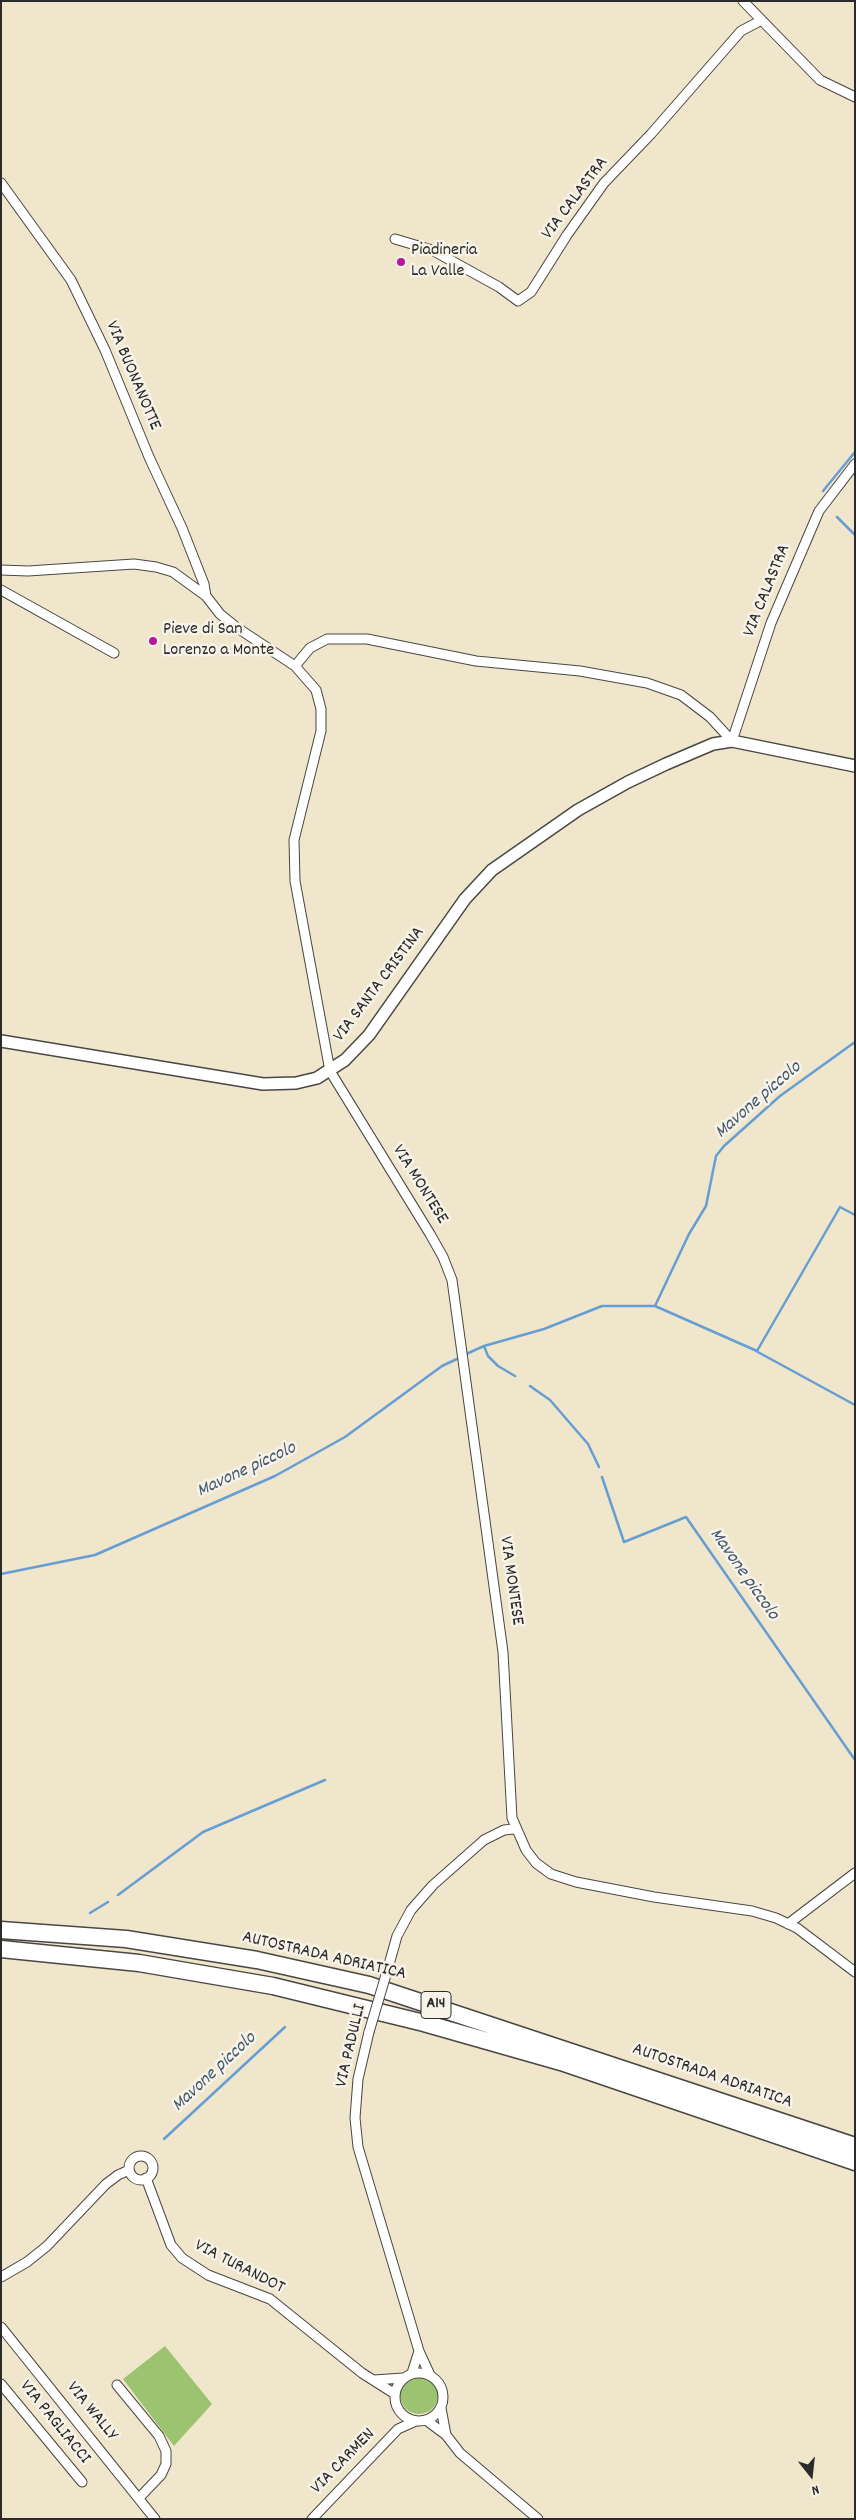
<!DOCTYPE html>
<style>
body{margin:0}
#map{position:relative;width:856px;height:2520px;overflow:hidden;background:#f0e6cc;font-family:Dekko,sans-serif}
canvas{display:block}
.frame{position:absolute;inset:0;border:2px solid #2b2b2b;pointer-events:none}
.north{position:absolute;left:786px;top:2450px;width:50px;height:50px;-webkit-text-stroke:4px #f7f3e8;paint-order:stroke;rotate:164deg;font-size:14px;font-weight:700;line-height:20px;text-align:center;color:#2b2b2b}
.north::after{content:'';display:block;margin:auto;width:18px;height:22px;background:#2b2b2b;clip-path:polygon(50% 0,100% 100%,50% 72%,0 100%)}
</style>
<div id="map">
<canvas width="856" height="2520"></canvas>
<div class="frame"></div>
<div class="north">N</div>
</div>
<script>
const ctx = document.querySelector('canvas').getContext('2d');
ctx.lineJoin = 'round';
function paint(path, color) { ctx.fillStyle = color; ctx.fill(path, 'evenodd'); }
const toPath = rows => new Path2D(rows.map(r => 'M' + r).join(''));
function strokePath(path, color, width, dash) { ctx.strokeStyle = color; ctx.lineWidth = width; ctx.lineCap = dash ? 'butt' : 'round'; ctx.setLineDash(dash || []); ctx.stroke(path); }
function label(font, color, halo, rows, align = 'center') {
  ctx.font = font + ' Dekko,sans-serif'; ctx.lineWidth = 5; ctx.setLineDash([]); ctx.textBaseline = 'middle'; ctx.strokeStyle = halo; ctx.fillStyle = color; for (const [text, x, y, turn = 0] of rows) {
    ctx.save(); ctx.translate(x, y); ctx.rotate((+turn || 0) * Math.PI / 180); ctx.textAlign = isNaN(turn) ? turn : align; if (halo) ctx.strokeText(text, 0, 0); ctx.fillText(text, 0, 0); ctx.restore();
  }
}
const green = toPath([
 [165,2346,212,2404,174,2446,123,2379],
 '400 2395a19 19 0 1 1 38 0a19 19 0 1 1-38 0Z'
]);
const stream = toPath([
 [823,491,855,452],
 [837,517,855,535],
 [655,1306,757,1351,840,1207,855,1215],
 [484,1346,488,1356,498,1366,515,1376],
 [756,1351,855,1405],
 [464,1355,484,1346,544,1329,602,1306,655,1306,689,1234,706,1206,716,1156,724,1146,780,1096,855,1042],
 [530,1386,550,1400,588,1444,599,1467],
 [602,1477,624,1542,686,1517,855,1760],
 [1,1574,95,1555,275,1476,345,1437,442,1366,459,1358],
 [118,1895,203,1832,325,1780],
 [90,1913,108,1902],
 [164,2139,285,2027]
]);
const minor = toPath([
 [743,1,820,80,855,97],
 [1,183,71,280,105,350,149,457,182,528,204,584,206,596],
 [395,239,432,250,499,287,518,301,531,292,567,235,604,183,651,134,741,31,760,21],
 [1,570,28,571,134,564,156,567,173,572,206,596,220,614,236,627,295,666,316,690,321,709,321,731,294,840,295,881,330,1071,430,1234,443,1257,452,1280,503,1652,512,1818,526,1850,536,1863,551,1874,576,1882,654,1897,752,1911,776,1918,797,1928,855,1972],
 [1,590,114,653],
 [295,666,310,648,327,639,367,639,476,661,580,671,647,683,681,695,710,717,732,741],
 [732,741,771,623,819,511,855,464],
 [788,1924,855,1873],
 [388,1968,397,1936,411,1910,433,1885,484,1840,504,1830,515,1829],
 [369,2032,358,2079,355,2118,358,2147,419,2351,430,2375],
 '129 2168a12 12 0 1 1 24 0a12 12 0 1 1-24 0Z',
 [146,2178,171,2245,182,2258,208,2275,270,2299,362,2373,395,2394],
 [1,2277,27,2262,47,2246,106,2184,118,2175,129,2170],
 [1,2327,155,2519],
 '395 2397a24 24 0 1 1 48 0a24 24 0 1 1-48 0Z',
 [412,2373,419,2351],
 [374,2380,403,2378],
 [1,2384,82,2482],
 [117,2385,159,2436,166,2451,166,2464,161,2475,139,2498],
 [441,2408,446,2435],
 [426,2420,446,2435,460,2453,538,2519],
 [312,2519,398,2429,416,2421]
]);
const tertiary = toPath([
 [1,1041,263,1084,296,1083,317,1078,345,1060,369,1035,465,899,492,870,578,810,628,782,666,764,713,744,732,741,855,766]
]);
const motorway = toPath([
 [1,1930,126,1939,257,1960,369,1985,855,2146],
 [1,1949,139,1963,273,1986,424,2023,561,2062,855,2162]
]);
const minorBridge = toPath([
 [369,2032,388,1968]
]);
const markers = [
 [401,262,5,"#b5179e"],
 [153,641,5,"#b5179e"]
];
const shields = [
 [436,2005,30]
];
const shieldNames = [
 ["A14",436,2005]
];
const streetNames = [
 ["VIA CALASTRA",576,199,-53],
 ["VIA BUONANOTTE",132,376,67],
 ["VIA CALASTRA",768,591,-68],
 ["VIA SANTA CRISTINA",380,985,-53],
 ["VIA MONTESE",419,1185,58],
 ["VIA MONTESE",510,1581,82],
 ["AUTOSTRADA ADRIATICA",324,1957,13],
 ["VIA PADULLI",352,2046,-77],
 ["AUTOSTRADA ADRIATICA",712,2077,19],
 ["VIA TURANDOT",239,2268,27],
 ["VIA WALLY",91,2412,51],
 ["VIA PAGLIACCI",54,2423,51],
 ["VIA CARMEN",344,2462,-46]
];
const poiNames = [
 ["Piadineria",411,252],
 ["La Valle",411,273],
 ["Pieve di San",163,631],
 ["Lorenzo a Monte",163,652]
];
const waterNames = [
 ["Mavone piccolo",759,1101,-41],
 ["Mavone piccolo",247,1471,-25],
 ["Mavone piccolo",743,1575,55],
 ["Mavone piccolo",215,2073,-43]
];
paint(green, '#9cc36f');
strokePath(stream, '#669ed4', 2.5);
strokePath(minor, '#494743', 11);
strokePath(tertiary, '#494743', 14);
strokePath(motorway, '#494743', 19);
strokePath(minor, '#fff', 9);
strokePath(tertiary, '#fff', 11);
strokePath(motorway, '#fff', 16);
strokePath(minorBridge, '#494743', 11, []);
strokePath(minorBridge, '#fff', 9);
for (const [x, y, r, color] of markers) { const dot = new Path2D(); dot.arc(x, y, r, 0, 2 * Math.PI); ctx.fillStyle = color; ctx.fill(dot); strokePath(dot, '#f7f3e8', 2); }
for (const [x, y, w] of shields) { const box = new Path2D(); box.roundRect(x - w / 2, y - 13.5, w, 27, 4); ctx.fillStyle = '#f7f3e8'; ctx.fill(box); strokePath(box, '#2b2b2b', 1); }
label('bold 16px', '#2b2b2b', null, shieldNames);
label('18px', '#2b2b2b', '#f7f3e8', streetNames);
label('18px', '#2b2b2b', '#f7f3e8', poiNames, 'left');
label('italic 19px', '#43596f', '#f7f3e8', waterNames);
</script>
